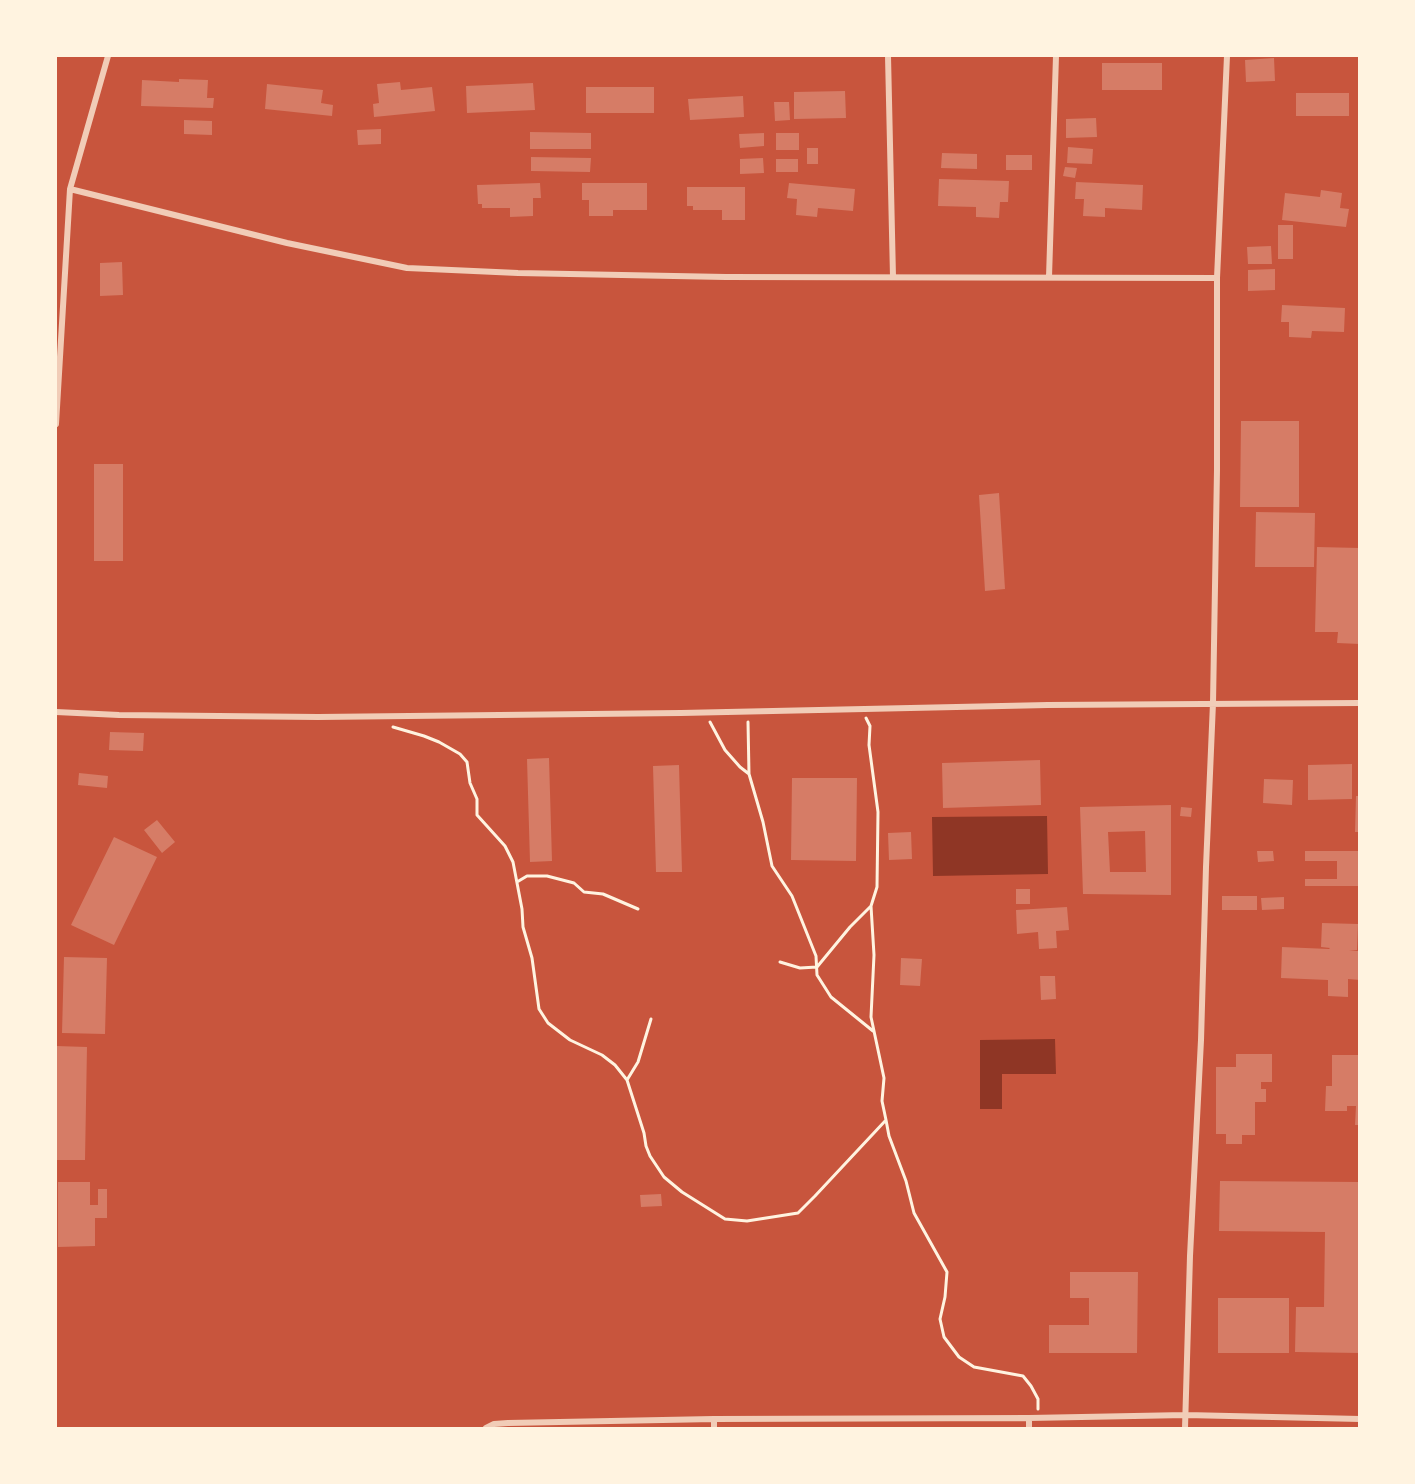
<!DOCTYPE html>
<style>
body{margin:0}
#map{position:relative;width:1415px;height:1484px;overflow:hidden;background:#c8553d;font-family:"Nunito Sans",sans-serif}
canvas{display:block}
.frame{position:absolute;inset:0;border:57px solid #fff3e0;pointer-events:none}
</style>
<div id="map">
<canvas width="1415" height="1484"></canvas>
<div class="frame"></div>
</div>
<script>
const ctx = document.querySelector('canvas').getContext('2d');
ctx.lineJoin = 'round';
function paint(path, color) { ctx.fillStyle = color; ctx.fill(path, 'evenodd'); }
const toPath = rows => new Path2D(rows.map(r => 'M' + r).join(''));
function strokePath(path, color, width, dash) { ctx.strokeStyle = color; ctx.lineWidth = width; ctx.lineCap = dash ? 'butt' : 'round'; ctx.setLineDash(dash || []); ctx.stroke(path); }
const water = toPath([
 [1047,816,1048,874,933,876,932,817],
 [1055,1039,1056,1074,1002,1074,1002,1109,980,1109,980,1040]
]);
const building = toPath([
 [1274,58,1275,81,1246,82,1245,60],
 [1102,63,1162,63,1162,90,1102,90],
 [179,79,208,80,207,98,214,98,213,108,141,106,142,80,179,82],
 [400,82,401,90,432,87,435,111,374,117,373,104,379,103,377,84],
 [533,83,535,110,467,113,466,86],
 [267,84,323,90,321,103,333,105,332,116,265,109],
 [586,87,654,87,654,113,586,113],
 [845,91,846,118,794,119,794,92],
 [1296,93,1349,93,1349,116,1296,116],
 [743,96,744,117,690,120,688,99],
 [774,102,789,102,790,120,775,121],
 [1096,118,1097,137,1066,138,1066,119],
 [184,120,212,121,212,135,184,134],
 [381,129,381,144,358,145,357,130],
 [530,132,591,133,591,149,530,149],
 [764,133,764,146,740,148,739,134],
 [776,133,799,133,799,150,776,150],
 [1068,147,1093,149,1092,164,1067,163],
 [807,148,818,148,818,164,807,164],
 [942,153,977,154,977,169,941,168],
 [1006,155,1032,155,1032,170,1006,170],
 [531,157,591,158,590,172,531,171],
 [763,158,764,173,740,174,740,159],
 [776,159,798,159,798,172,776,172],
 [1065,167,1077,168,1075,178,1063,176],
 [939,179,1009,181,1008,202,1000,202,999,218,976,217,976,207,938,206],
 [1076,182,1143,185,1142,210,1105,208,1105,217,1083,216,1084,199,1075,199],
 [540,183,541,198,533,198,533,216,510,217,510,208,482,208,482,204,478,204,477,185],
 [582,183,647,183,647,210,613,210,613,216,589,216,589,200,582,200],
 [789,183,855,189,853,211,818,208,817,217,796,215,797,199,787,198],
 [687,187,745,187,745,220,722,220,722,210,693,210,693,206,687,206],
 [1321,190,1342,193,1340,208,1349,209,1346,227,1282,220,1285,193,1320,197],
 [1278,225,1293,225,1293,259,1278,259],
 [1271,246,1272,264,1248,264,1247,247],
 [122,262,123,295,100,296,100,263],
 [1275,269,1275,290,1248,291,1248,270],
 [1282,305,1345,308,1344,332,1312,331,1311,338,1289,337,1289,322,1281,322],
 [1241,421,1299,421,1299,507,1240,507],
 [94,464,123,464,123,561,94,561],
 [999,493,1005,589,985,591,979,495],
 [1256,512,1315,513,1314,567,1255,567],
 [1317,547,1360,548,1360,644,1337,643,1338,632,1315,632],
 [110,732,144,733,143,751,109,750],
 [549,758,552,861,530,862,527,759],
 [1040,760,1041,805,943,808,942,763],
 [1352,764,1352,799,1308,800,1308,765],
 [679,765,682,872,656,872,653,766],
 [79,773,108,776,107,788,78,785],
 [792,778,857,778,856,861,791,860],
 [1264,779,1293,780,1292,805,1263,803],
 [1356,796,1360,796,1360,832,1355,832],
 [1171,805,1171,895,1083,894,1080,807],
 [1145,831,1146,872,1110,872,1108,832],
 [1181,807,1192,808,1191,817,1180,816],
 [157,820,175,842,162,853,144,830],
 [911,832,912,859,889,860,888,833],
 [114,837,157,857,114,945,71,925],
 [1257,851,1273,851,1274,861,1258,862],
 [1305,851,1360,851,1360,886,1305,886,1305,879,1337,879,1337,861,1305,861],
 [1016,889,1030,889,1030,904,1016,904],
 [1222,896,1257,896,1257,910,1222,910],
 [1284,897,1284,909,1262,910,1261,898],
 [1067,907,1069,930,1056,931,1057,948,1039,949,1038,932,1017,934,1016,910],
 [1322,923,1358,924,1357,950,1349,951,1360,951,1360,980,1348,979,1348,997,1328,996,1328,980,1281,978,1282,947,1329,949,1330,948,1321,947],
 [64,957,107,958,105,1034,62,1033],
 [901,958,922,959,920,986,900,985],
 [1040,976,1055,976,1056,999,1041,1000],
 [56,1046,87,1047,85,1160,56,1160],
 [1236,1054,1272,1054,1272,1082,1261,1082,1261,1089,1266,1089,1266,1102,1255,1102,1255,1135,1242,1135,1242,1144,1226,1144,1226,1134,1216,1134,1216,1067,1236,1067],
 [1332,1055,1360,1055,1360,1125,1355,1125,1356,1106,1347,1106,1347,1111,1325,1111,1326,1086,1332,1086],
 [1220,1181,1360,1182,1360,1353,1295,1352,1296,1307,1324,1307,1325,1232,1219,1231],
 [58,1182,90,1182,90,1205,98,1205,98,1189,107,1189,107,1218,95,1218,95,1246,58,1247],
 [661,1194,662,1206,641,1207,640,1195],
 [1070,1272,1138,1272,1137,1353,1049,1353,1049,1325,1089,1325,1089,1298,1070,1298],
 [1218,1298,1289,1298,1289,1353,1218,1353]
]);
const path = toPath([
 [710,722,725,750,740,767,749,774],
 [748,722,749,774,763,822,772,866,792,896,816,956,817,975,831,997,873,1031],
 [393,727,424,736,439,742,460,754,467,762,470,783,477,799,477,815,505,846,513,862,522,909,523,927,532,958,539,1009,548,1023,570,1040,602,1055,615,1065,627,1080,644,1133,646,1146,650,1156,664,1177,682,1192,725,1219,747,1221,798,1213,815,1196,886,1120,882,1101,884,1078,871,1017,874,955,871,906,877,887,878,812,869,745,870,726,866,718],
 [517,882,527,876,547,876,574,883,584,892,603,894,638,909],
 [780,962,800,968,817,967,850,927,871,906],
 [627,1080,638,1062,651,1019],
 [886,1120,889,1136,906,1181,914,1213,947,1272,945,1297,940,1319,944,1337,959,1357,974,1367,1023,1376,1031,1386,1038,1399,1038,1409]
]);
const minor = toPath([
 [888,56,893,277],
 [70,189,287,243,407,268,518,273,726,277,1217,278],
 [1049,277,1056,56],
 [56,424,70,189,108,56],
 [56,712,119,715,318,717,681,713,1048,705,1360,703],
 [1029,1418,1029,1428],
 [486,1428,494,1424,508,1423,714,1419,1029,1418,1186,1415,1360,1419],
 [714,1428,714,1419],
 [1185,1428,1190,1256,1201,1040,1206,867,1213,703,1217,470,1217,278,1227,56]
]);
paint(water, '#8f3625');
paint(building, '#d67c66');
strokePath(path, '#fff3e0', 3);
strokePath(minor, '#f1ccb7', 6);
</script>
